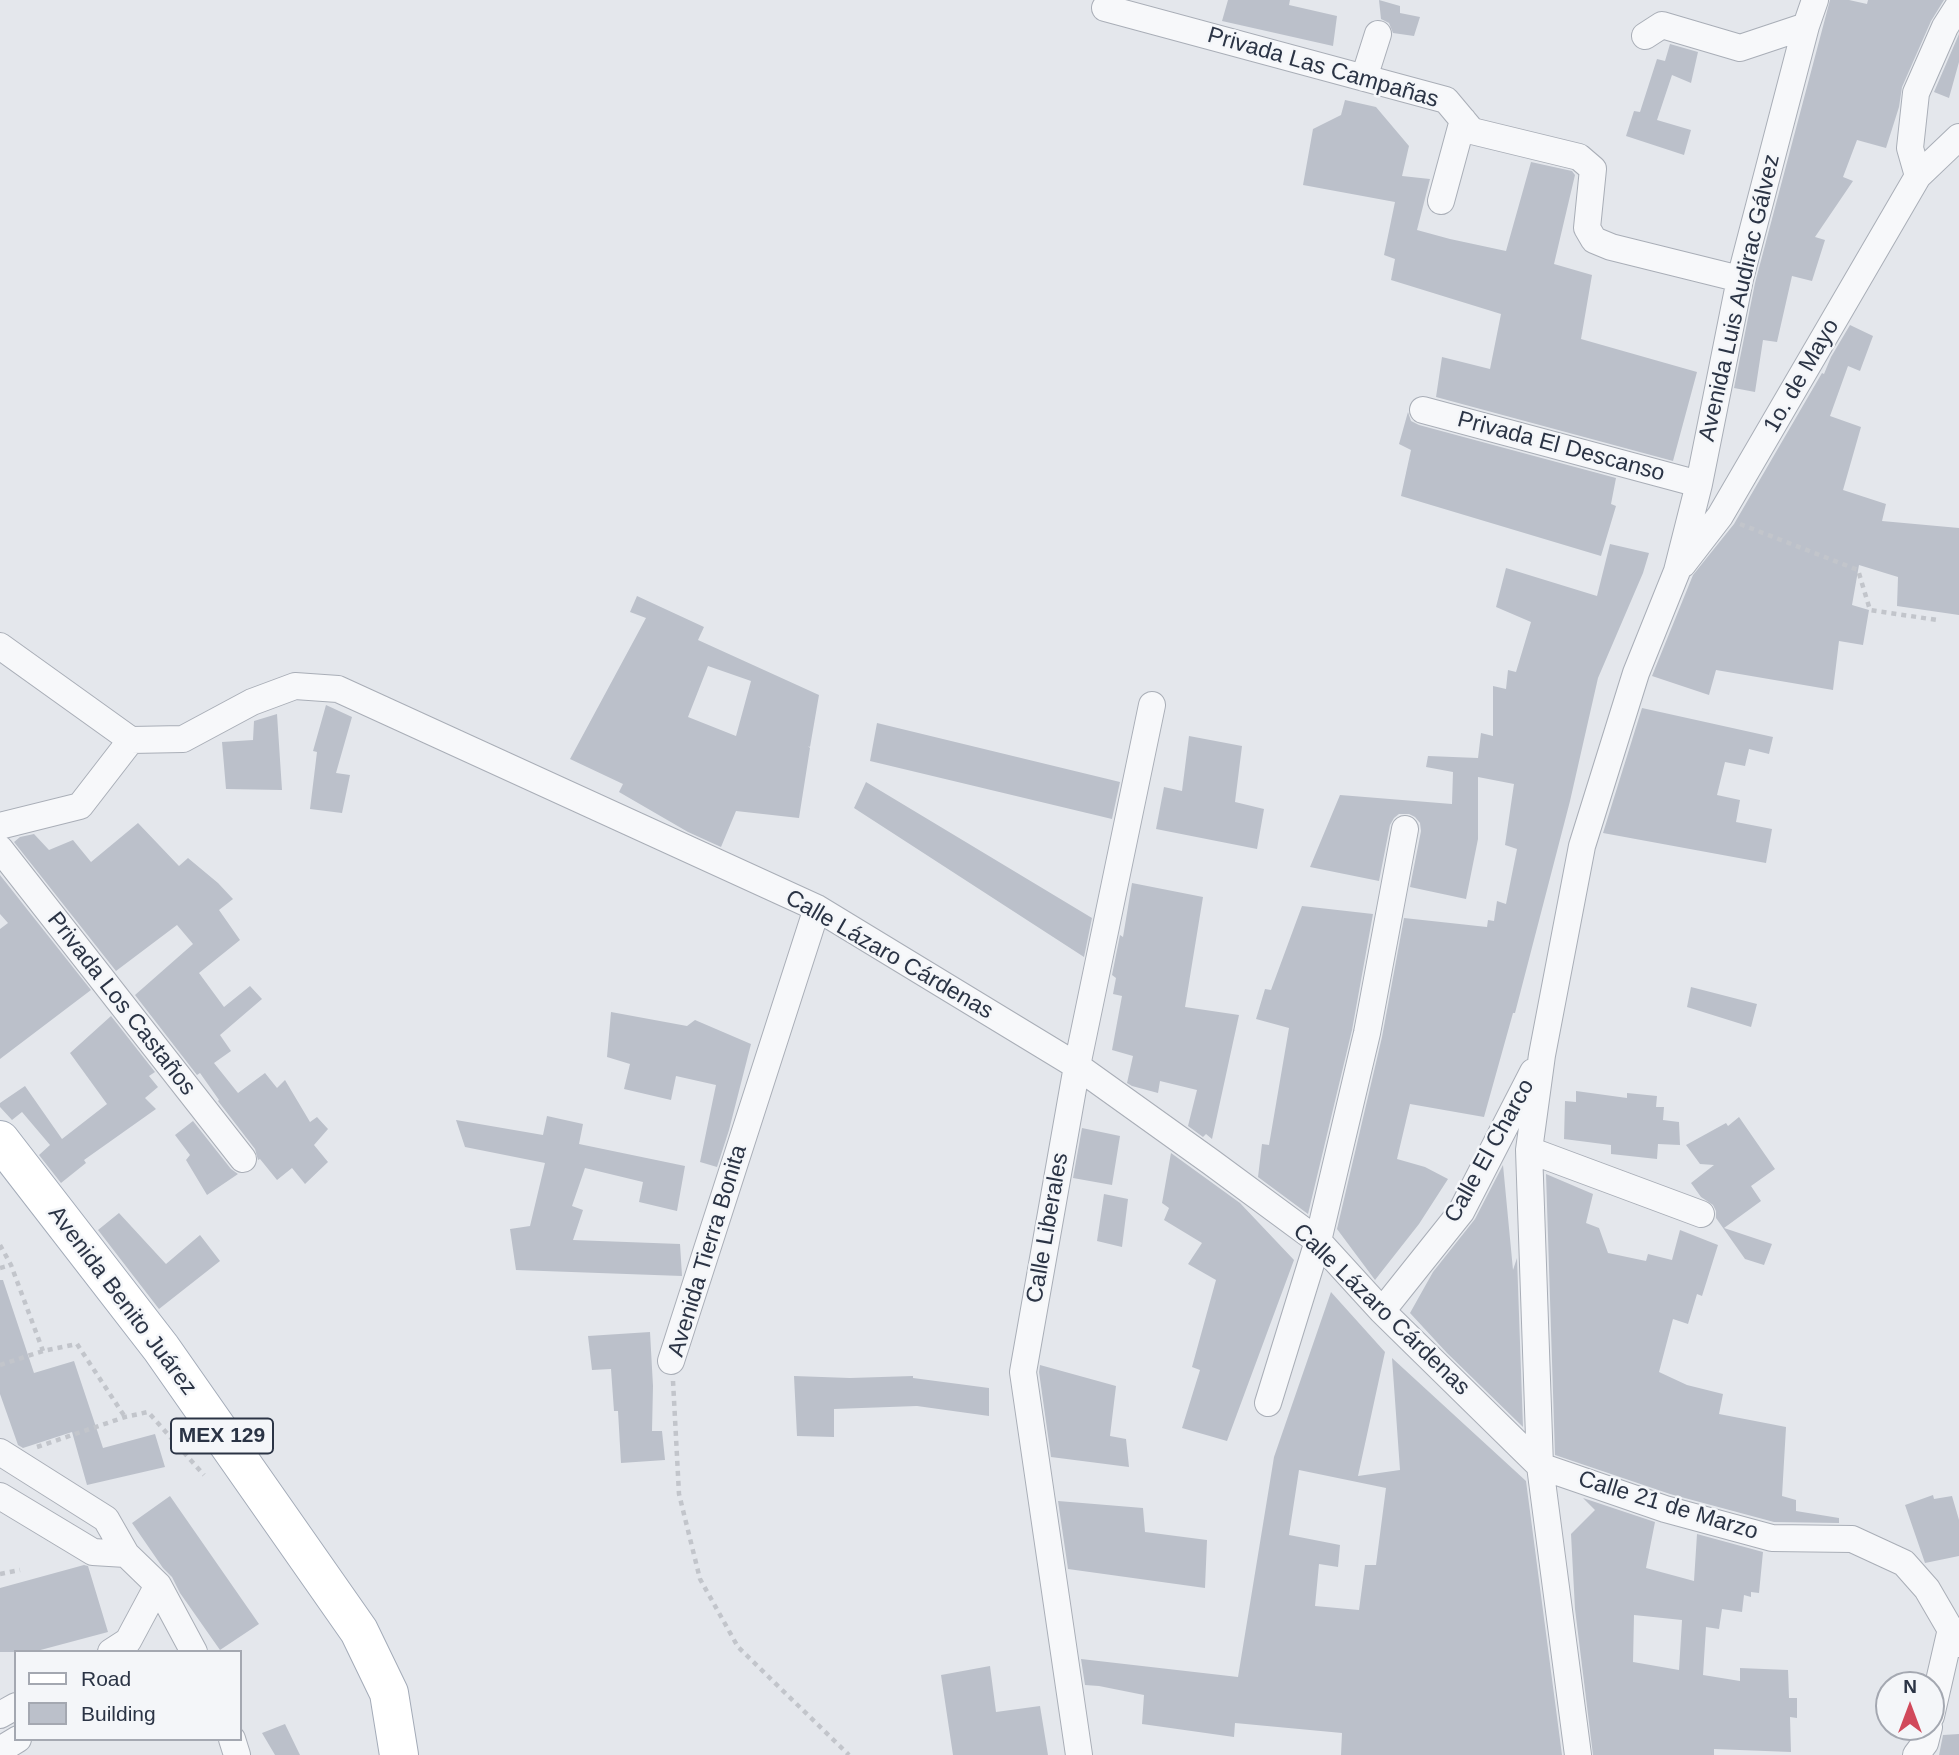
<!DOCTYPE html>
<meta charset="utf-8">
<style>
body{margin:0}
#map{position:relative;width:1959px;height:1755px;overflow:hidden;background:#e4e7ec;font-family:Helvetica,sans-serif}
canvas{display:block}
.legend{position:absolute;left:14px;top:1650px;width:228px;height:91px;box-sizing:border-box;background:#f4f6f9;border:2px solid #a4a8b1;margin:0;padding:9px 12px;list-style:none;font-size:21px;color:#2b3445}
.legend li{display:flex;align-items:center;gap:14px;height:35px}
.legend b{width:35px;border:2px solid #a4a8b1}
.north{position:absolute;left:1875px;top:1671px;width:70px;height:70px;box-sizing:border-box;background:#f4f6f9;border:2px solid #a4a8b1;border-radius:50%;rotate:0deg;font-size:19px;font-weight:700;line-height:28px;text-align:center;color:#2b3445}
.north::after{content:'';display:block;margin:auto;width:24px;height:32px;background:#d1495b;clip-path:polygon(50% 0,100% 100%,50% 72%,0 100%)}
</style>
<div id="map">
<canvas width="1959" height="1755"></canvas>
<ul class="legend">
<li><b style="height:9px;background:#fff"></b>Road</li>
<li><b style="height:19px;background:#bbc0ca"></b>Building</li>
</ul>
<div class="north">N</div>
</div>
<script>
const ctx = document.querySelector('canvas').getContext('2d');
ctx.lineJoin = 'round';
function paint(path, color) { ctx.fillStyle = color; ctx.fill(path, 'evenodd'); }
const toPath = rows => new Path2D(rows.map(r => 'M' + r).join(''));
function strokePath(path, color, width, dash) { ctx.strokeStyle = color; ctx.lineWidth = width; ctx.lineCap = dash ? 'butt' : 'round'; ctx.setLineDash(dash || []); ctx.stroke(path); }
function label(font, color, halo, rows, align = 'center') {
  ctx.font = font + ' Helvetica,sans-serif'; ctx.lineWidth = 5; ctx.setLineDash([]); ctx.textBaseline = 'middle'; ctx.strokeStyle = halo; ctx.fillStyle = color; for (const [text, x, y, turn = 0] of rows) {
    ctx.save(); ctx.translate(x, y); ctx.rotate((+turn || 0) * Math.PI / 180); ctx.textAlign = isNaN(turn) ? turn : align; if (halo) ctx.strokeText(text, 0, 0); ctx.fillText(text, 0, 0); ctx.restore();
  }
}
const building = toPath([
 [1228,0,1290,0,1289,5,1337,16,1333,46,1222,21],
 [1379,0,1400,6,1400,13,1420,17,1414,36,1393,33,1389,23,1381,19],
 [1830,0,1849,0,1867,4,1868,0,1944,0,1931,21,1902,87,1899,107,1886,148,1857,140,1843,177,1853,181,1815,237,1825,240,1812,281,1792,276,1777,342,1763,340,1755,392,1734,388,1755,283],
 [1959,34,1959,62,1949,98,1934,92],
 [1670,44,1698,52,1691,83,1672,75,1657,120,1691,130,1684,155,1626,136,1634,111,1640,112,1657,59,1665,61],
 [1345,100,1376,107,1409,146,1402,176,1430,179,1417,230,1450,239,1506,251,1531,162,1572,171,1575,175,1554,264,1592,275,1581,339,1697,372,1673,461,1436,397,1442,357,1490,369,1501,314,1391,280,1395,259,1384,255,1395,202,1303,185,1313,129,1341,115],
 [1850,325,1873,336,1860,371,1848,366,1830,416,1861,427,1843,490,1886,504,1882,521,1959,528,1959,615,1897,606,1898,577,1859,565,1852,605,1869,610,1863,645,1839,641,1833,690,1716,670,1709,695,1652,676,1693,575,1734,524,1822,373,1824,374,1831,357],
 [1408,412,1411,421,1419,425,1616,478,1611,504,1616,506,1601,556,1401,496,1411,450,1399,444],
 [1610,544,1649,553,1643,573,1598,678,1570,801,1515,1013,1513,1013,1484,1117,1410,1104,1397,1159,1425,1167,1448,1179,1419,1224,1375,1280,1337,1229,1382,1037,1404,918,1487,927,1488,920,1494,921,1497,901,1506,904,1517,849,1505,845,1514,784,1478,777,1478,839,1466,899,1410,887,1421,831,1420,823,1415,817,1409,814,1399,814,1394,818,1390,825,1379,881,1310,867,1340,795,1452,804,1453,772,1426,767,1428,756,1478,758,1481,733,1493,736,1493,686,1506,689,1508,670,1516,672,1531,622,1496,607,1506,568,1597,596],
 [637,596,704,627,698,640,819,695,810,747,808,746,810,748,799,818,736,811,721,847,688,832,619,792,623,784,570,759,646,618,630,612],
 [708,666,751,681,736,736,688,717],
 [326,705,352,717,336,773,350,775,342,813,310,809,317,752,313,751],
 [1642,708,1773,737,1769,754,1749,749,1745,766,1725,762,1717,795,1740,800,1736,822,1772,829,1766,863,1603,833],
 [277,714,282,790,226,789,222,742,253,740,254,721],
 [877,723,1120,782,1112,819,870,761],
 [1189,736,1242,746,1235,802,1264,809,1257,849,1156,829,1164,787,1182,791],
 [866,782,1092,918,1084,957,854,808],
 [138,823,179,866,188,858,218,883,233,899,219,910,240,940,199,973,224,1007,250,986,262,999,220,1035,231,1051,214,1063,238,1093,265,1073,277,1088,285,1080,310,1122,317,1117,328,1129,314,1145,328,1162,305,1184,292,1168,277,1180,260,1159,258,1160,255,1149,218,1101,219,1100,200,1073,197,1075,135,995,193,944,177,925,116,971,14,842,20,837,34,834,49,850,73,840,91,862],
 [0,875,91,990,0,1059,0,929,8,923,0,914],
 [1132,883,1203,897,1185,1007,1239,1015,1212,1139,1206,1134,1203,1137,1188,1126,1197,1090,1160,1081,1158,1093,1132,1086,1127,1083,1133,1056,1112,1050,1122,996,1113,994,1116,978,1112,975,1120,935,1123,937],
 [1302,906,1373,914,1352,1030,1308,1214,1258,1177,1262,1144,1269,1145,1289,1028,1256,1019,1265,989,1271,990],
 [1691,987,1757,1004,1751,1027,1687,1007],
 [611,1012,687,1026,695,1020,751,1044,729,1130,717,1167,700,1162,716,1085,676,1076,671,1100,624,1089,630,1064,607,1057],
 [111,1016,155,1072,149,1076,158,1087,145,1098,156,1109,84,1160,86,1163,61,1183,39,1155,50,1145,22,1112,12,1120,0,1107,0,1103,25,1086,62,1139,107,1104,70,1053],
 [1576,1091,1627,1098,1627,1093,1657,1096,1656,1107,1664,1107,1663,1120,1679,1122,1680,1145,1658,1144,1657,1159,1611,1154,1611,1145,1564,1139,1565,1101,1576,1102],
 [547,1116,583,1124,579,1144,685,1166,677,1211,639,1202,643,1182,585,1168,572,1206,583,1210,573,1240,680,1244,682,1276,516,1270,510,1229,530,1226,545,1163,465,1147,456,1120,543,1135],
 [1739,1117,1775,1169,1751,1186,1761,1201,1724,1228,1772,1244,1764,1265,1745,1259,1716,1218,1716,1211,1713,1205,1701,1197,1691,1183,1714,1165,1700,1164,1686,1145,1726,1123,1728,1126],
 [193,1121,231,1169,238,1174,207,1195,186,1160,190,1155,175,1135],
 [1082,1128,1120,1136,1112,1185,1073,1178],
 [1171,1153,1240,1203,1294,1260,1227,1441,1182,1428,1200,1370,1192,1367,1216,1280,1188,1264,1202,1243,1164,1220,1169,1208,1162,1203],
 [1503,1165,1513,1270,1517,1258,1523,1427,1447,1353,1410,1313,1433,1272,1475,1219],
 [1546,1174,1593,1194,1586,1223,1599,1228,1608,1253,1646,1261,1648,1254,1672,1260,1680,1230,1718,1245,1702,1296,1697,1294,1688,1324,1673,1319,1659,1372,1687,1385,1723,1394,1719,1414,1786,1427,1782,1496,1796,1500,1796,1511,1839,1518,1839,1523,1774,1522,1670,1494,1555,1455],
 [1104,1194,1128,1199,1122,1247,1097,1241],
 [119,1213,166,1264,200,1235,220,1261,159,1309,98,1230],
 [0,1280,3,1280,34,1373,74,1361,103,1448,155,1434,165,1467,87,1485,72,1432,23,1448,18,1445,0,1394],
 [1331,1292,1385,1352,1358,1476,1400,1470,1392,1358,1526,1481,1562,1755,1341,1755,1342,1733,1235,1723,1234,1737,1142,1724,1144,1695,1099,1686,1085,1685,1081,1659,1238,1677,1274,1457],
 [1299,1470,1386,1488,1376,1565,1365,1565,1359,1610,1315,1606,1319,1564,1338,1567,1340,1545,1289,1535],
 [650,1332,653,1386,652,1431,662,1431,665,1460,621,1463,618,1411,614,1411,611,1369,592,1370,588,1336],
 [1040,1365,1116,1386,1110,1436,1126,1439,1129,1467,1051,1457,1039,1372],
 [794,1376,850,1378,913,1376,913,1378,989,1388,989,1416,917,1406,834,1409,834,1437,797,1436],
 [1933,1495,1934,1499,1952,1496,1959,1520,1959,1556,1925,1563,1905,1505],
 [170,1496,259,1624,220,1650,180,1593,172,1577,163,1568,132,1523],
 [1583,1498,1655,1522,1646,1568,1694,1581,1697,1534,1763,1552,1759,1593,1751,1592,1751,1597,1744,1595,1742,1612,1722,1609,1719,1629,1706,1627,1703,1675,1740,1681,1740,1668,1788,1670,1789,1698,1797,1698,1797,1718,1790,1717,1791,1752,1714,1749,1714,1755,1593,1755,1575,1609,1571,1534,1595,1510],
 [1634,1615,1682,1620,1679,1670,1633,1662],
 [1058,1501,1143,1508,1145,1532,1207,1540,1205,1588,1068,1569],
 [84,1565,88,1566,108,1632,33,1652,0,1652,0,1588],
 [990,1666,996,1712,1040,1706,1048,1755,953,1755,941,1675],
 [285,1724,300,1755,275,1755,262,1733],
 [1959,1734,1959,1755,1939,1755,1943,1735]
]);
const path = toPath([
 [1740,524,1858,570,1870,610,1937,620],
 [0,1245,11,1265,43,1351],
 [0,1268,11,1265],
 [0,1365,43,1351,77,1344,125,1417],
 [673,1381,679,1494,700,1579,738,1647,849,1755],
 [37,1447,125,1417,148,1412,204,1475],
 [0,1574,20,1570]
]);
const minor = toPath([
 [1105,8,1446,100,1472,131,1579,157,1593,169,1587,228,1594,240,1611,247,1740,279],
 [1645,36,1662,25,1740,48,1806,26],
 [1364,78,1378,34],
 [1918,176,1910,148,1916,93,1945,27,1959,5],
 [1441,201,1463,120],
 [1423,410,1699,484],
 [1683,564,1720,516,1918,176,1959,137],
 [0,646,131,740],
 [131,740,183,739,252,702,295,686,338,689,817,908,1077,1066,1211,1162,1318,1241,1382,1311,1540,1466,1665,1509,1772,1538,1852,1539,1904,1563,1927,1589,1959,1644],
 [0,826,80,806,131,740],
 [0,849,243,1159],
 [1529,1150,1701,1214],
 [1382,1311,1461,1212,1533,1072],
 [671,1361,817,908],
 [1268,1403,1318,1241,1367,1033,1405,829],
 [0,1452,106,1519,126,1554,158,1585,194,1652],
 [0,1496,93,1552,126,1554],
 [111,1652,128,1641,158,1585],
 [0,1715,16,1706],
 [1931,1716,1951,1629],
 [232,1739,237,1755],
 [0,1750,18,1739],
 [1079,1755,1023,1372,1077,1066,1152,705],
 [1578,1755,1540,1466,1529,1150,1542,1055,1582,846,1636,673,1677,571,1699,484,1740,279,1806,26,1815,0],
 [1916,1755,1925,1743,1929,1727]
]);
const primary = toPath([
 [0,1140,161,1348,359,1631,389,1693,399,1755]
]);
const shields = [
 [222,1436,102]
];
const shieldNames = [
 ["MEX 129",222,1436]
];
const streetNames = [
 ["Privada Las Campañas",1323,68,16],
 ["Avenida Luis Audirac Gálvez",1740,298,-77],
 ["1o. de Mayo",1802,376,-60],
 ["Privada El Descanso",1561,447,15],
 ["Calle Lázaro Cárdenas",889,955,30],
 ["Privada Los Castaños",121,1004,52],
 ["Calle El Charco",1490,1151,-61],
 ["Calle Liberales",1048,1228,-80],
 ["Avenida Tierra Bonita",708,1251,-73],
 ["Avenida Benito Juárez",122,1301,53],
 ["Calle Lázaro Cárdenas",1381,1310,44],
 ["Calle 21 de Marzo",1668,1506,17]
];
paint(building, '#bbc0ca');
strokePath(minor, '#a9aeb7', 28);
strokePath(primary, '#a3abb8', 40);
strokePath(path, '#c2c5cb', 4.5, [5, 5]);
strokePath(minor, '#f7f8fa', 26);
strokePath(primary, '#fff', 38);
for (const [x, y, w] of shields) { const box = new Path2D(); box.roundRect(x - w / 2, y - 17.5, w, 35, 5); ctx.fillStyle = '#f4f6f9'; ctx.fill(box); strokePath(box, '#2b3445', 2); }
label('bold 21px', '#2b3445', null, shieldNames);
label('23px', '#2b3445', '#f4f6f9', streetNames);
</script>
